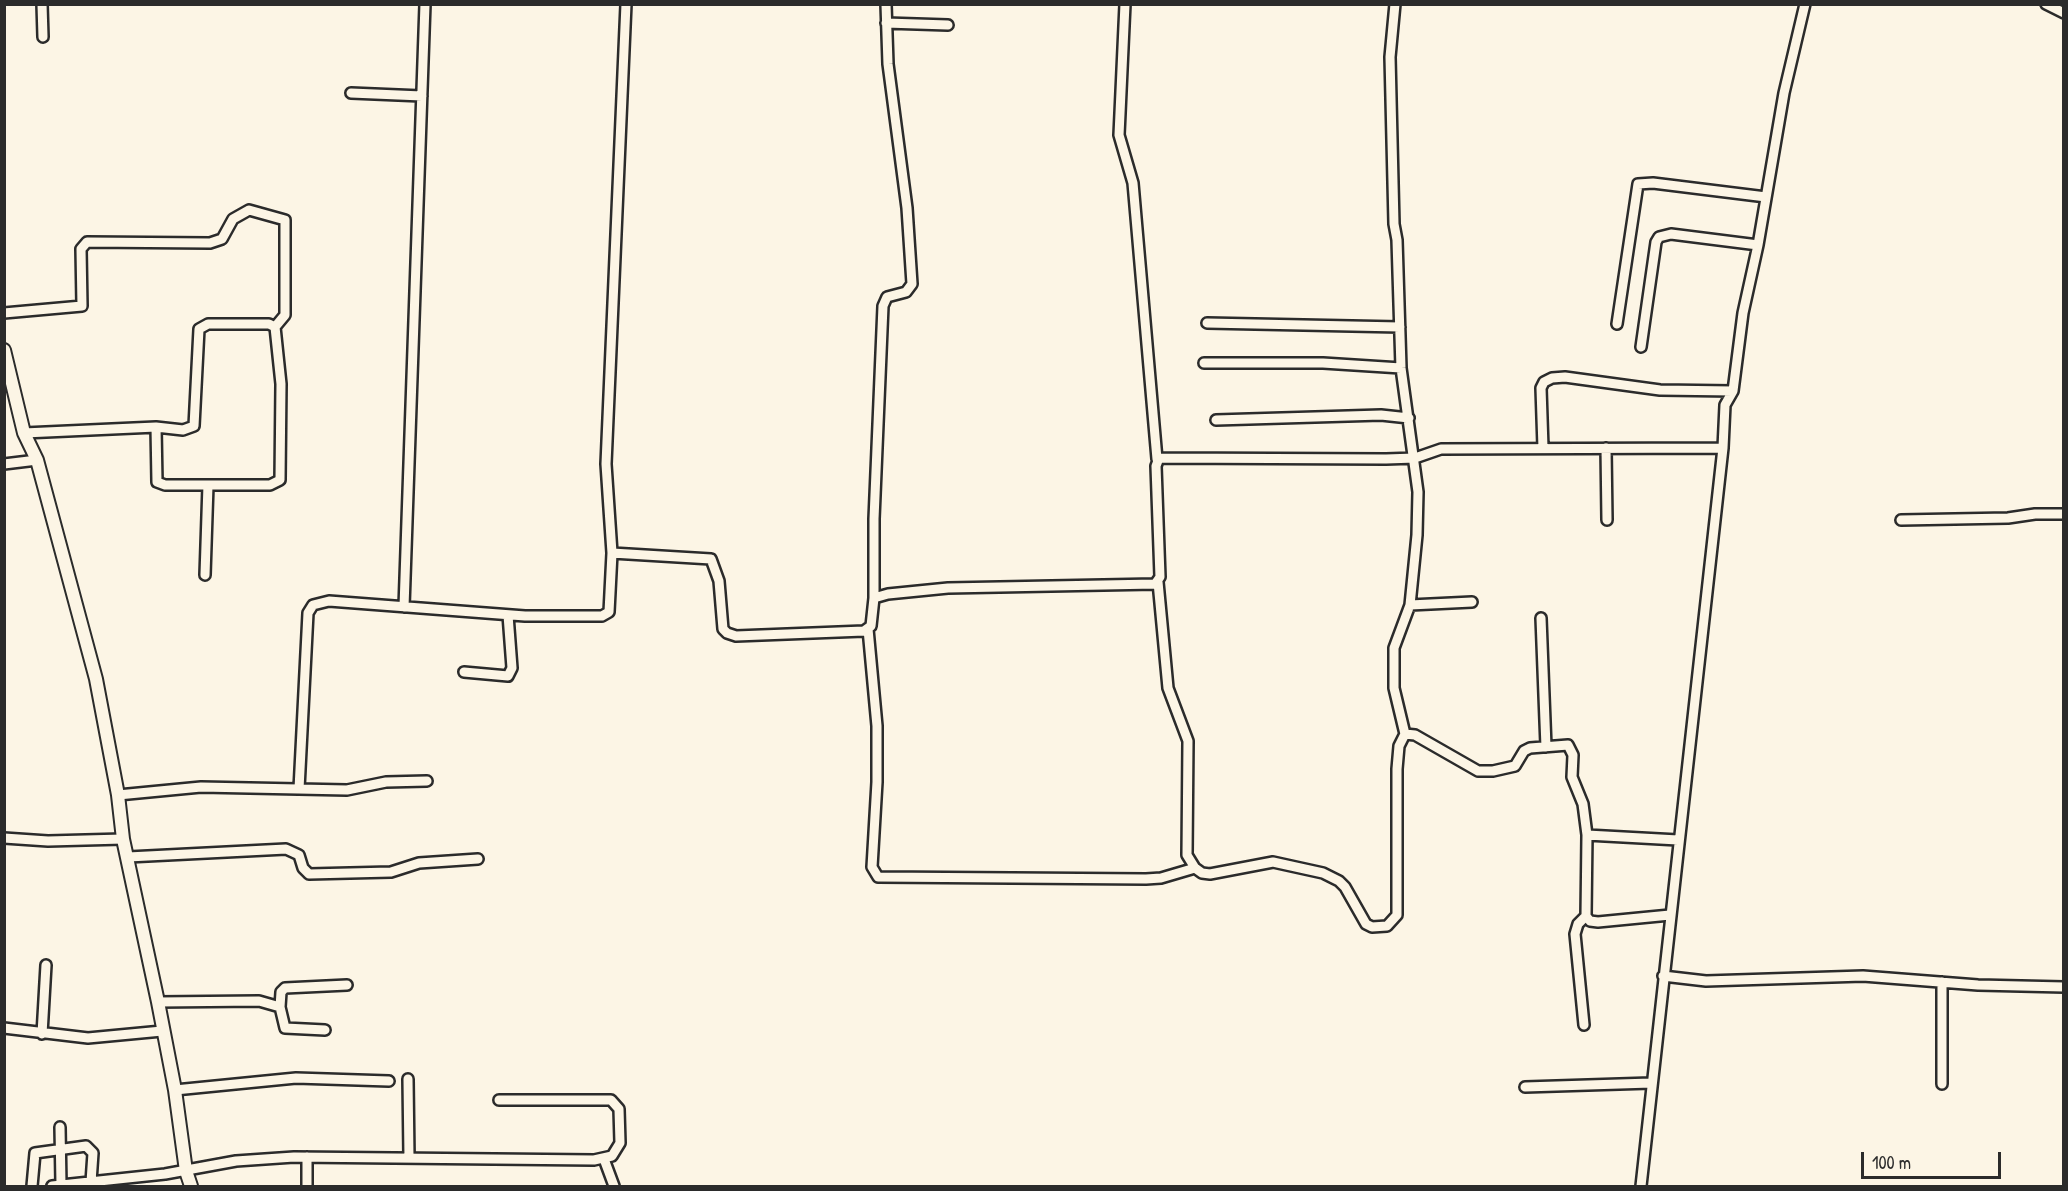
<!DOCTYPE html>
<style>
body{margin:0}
#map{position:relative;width:2068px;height:1191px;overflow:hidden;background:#fcf5e5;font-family:"Patrick Hand",sans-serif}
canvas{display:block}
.frame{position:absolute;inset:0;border:6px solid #2b2b2b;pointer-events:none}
.scale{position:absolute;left:1861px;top:1152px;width:140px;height:27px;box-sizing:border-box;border:3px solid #2b2b2b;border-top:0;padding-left:8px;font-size:18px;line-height:21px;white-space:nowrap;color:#2b2b2b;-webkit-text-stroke:4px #fcf5e5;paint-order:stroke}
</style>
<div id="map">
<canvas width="2068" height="1191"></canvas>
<div class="frame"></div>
<div class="scale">100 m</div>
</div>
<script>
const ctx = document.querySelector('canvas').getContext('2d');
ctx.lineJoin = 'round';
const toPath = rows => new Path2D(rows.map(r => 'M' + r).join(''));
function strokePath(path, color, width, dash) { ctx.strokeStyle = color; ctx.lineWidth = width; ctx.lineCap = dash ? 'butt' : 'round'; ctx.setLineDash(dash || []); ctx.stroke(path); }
const minor = toPath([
 [42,4,43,37],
 [1125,4,1119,135,1133,183,1157,459],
 [1395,4,1390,57,1394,224,1397,240,1401,368,1418,492,1417,535,1410,605,1472,602],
 [2046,4,2064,13],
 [886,23,948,25],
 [351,93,422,96],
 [4,313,82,306,81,249,87,242,210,243,222,239,233,219,249,210,285,220,285,315,275,327,269,324,208,324,199,329,194,426,183,430,156,427,24,433],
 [1207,323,1400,327],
 [1617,324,1638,184,1653,183,1766,197],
 [1641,347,1656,242,1659,237,1671,234,1758,245],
 [1204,363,1323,363,1401,368],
 [1216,420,1381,415,1409,418],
 [156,427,157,482,165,485,208,485,205,575],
 [1543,448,1541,388,1544,382,1552,378,1565,377,1660,390,1733,391],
 [1606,448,1607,520],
 [4,464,37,460],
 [208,485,270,485,280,480,281,384,275,327],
 [1901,520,2008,518,2035,514,2064,514],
 [612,553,711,559,719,581,723,629,727,633,736,636,864,631,871,626,874,598,888,594,948,588,1155,584,1160,577,1156,466,1159,458,1386,459,1415,458,1441,449,1723,448],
 [1158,582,1168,688,1188,741,1187,855,1195,868,1202,873,1210,874,1273,862,1323,873,1339,881,1345,887,1366,924,1372,927,1387,926,1397,915,1397,769,1399,746,1405,734,1415,735,1478,771,1493,771,1515,766,1524,751,1530,748,1568,745,1573,755,1572,777,1583,804,1587,835,1586,916,1590,921,1598,922,1670,915],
 [874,598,874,519,883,306,887,297,906,292,912,284,907,208,888,64,886,4],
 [404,607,425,4],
 [1541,618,1546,747],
 [868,629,877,726,877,782,872,867,878,877,1146,879,1161,878,1195,868],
 [464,672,508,676,512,668,508,615],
 [1405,734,1394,688,1394,648,1410,605],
 [299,789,308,613,313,605,329,601,525,616,602,616,609,612,612,553,606,464,626,4],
 [118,795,201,787,347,790,386,782,427,781],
 [1587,835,1678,840],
 [4,838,48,841,123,839],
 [128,857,286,849,299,855,303,868,309,874,391,872,419,863,478,859],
 [1663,976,1706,981,1863,976,1978,985,2064,987],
 [158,1002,259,1001,280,1007,285,1028,325,1030],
 [280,1007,281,992,285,988,347,985],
 [1584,1025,1575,934,1578,924,1586,916],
 [4,1028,88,1038,162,1031],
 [42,1034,46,965],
 [408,1079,409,1158],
 [1942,1084,1942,982],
 [1525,1087,1651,1083],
 [175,1090,296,1078,389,1081],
 [60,1127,61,1185],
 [307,1157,307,1186],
 [604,1159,614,1186],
 [32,1186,35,1153,86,1146,93,1153,91,1182],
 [52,1186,165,1174,236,1161,294,1157,594,1160,612,1156,620,1143,619,1109,611,1100,499,1100],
 [1641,1186,1723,448,1725,405,1733,391,1743,313,1758,245,1784,93,1805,4]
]);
const tertiary = toPath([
 [4,350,24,433,37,460,96,679,118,795,123,839,158,1002,175,1090,186,1171,191,1186]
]);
strokePath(minor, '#2b2b2b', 14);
strokePath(tertiary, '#2b2b2b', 16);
strokePath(minor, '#fcf5e5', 9);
strokePath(tertiary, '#fcf5e5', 12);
</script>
